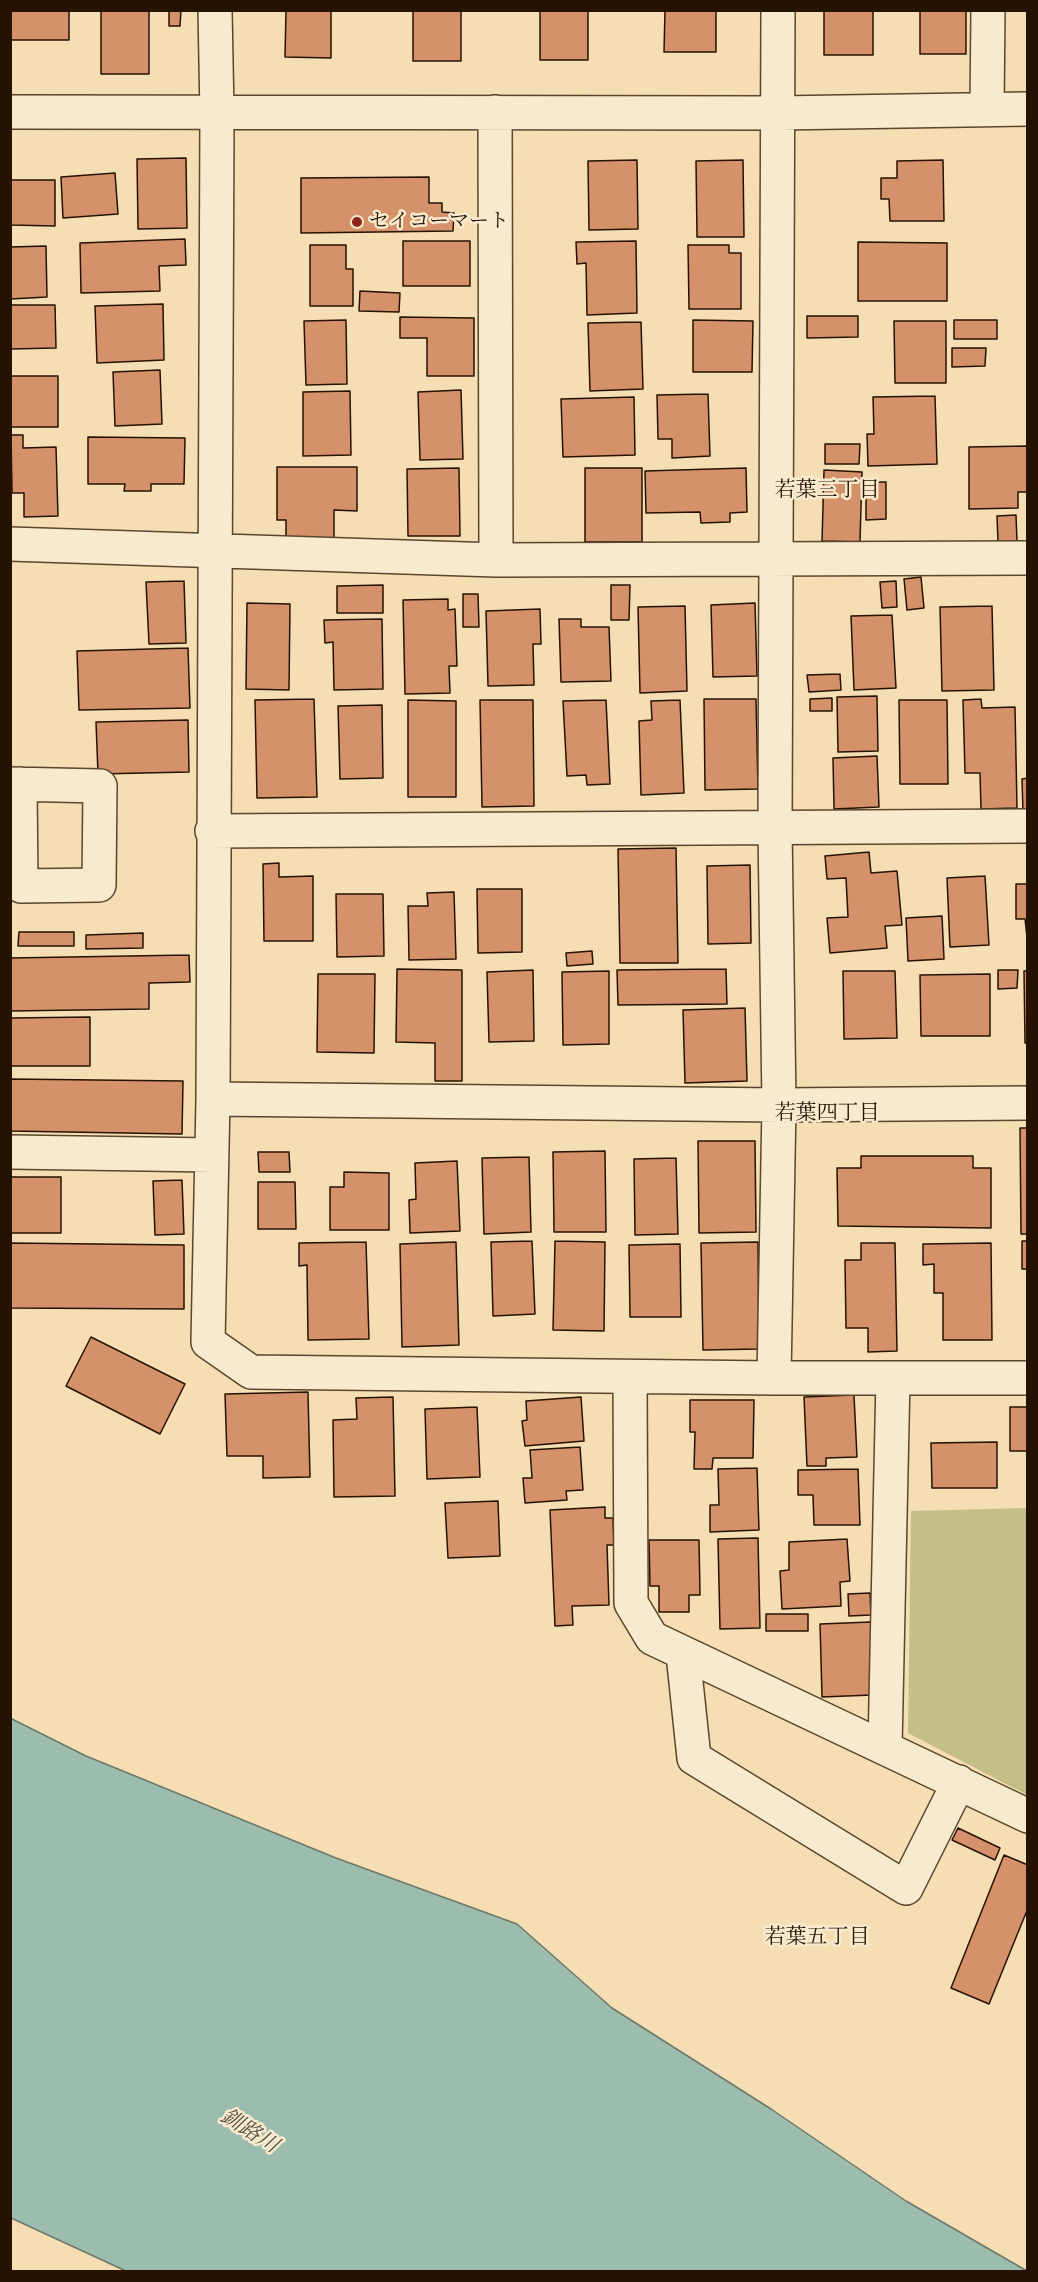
<!DOCTYPE html>
<meta charset="utf-8">
<style>
body{margin:0}
#map{position:relative;width:1038px;height:2282px;overflow:hidden;background:#f5deb4;font-family:"Libre Bodoni",serif}
canvas{display:block}
.frame{position:absolute;inset:0;border:12px solid #261200;pointer-events:none}
</style>
<div id="map">
<canvas width="1038" height="2282"></canvas>
<div class="frame"></div>
</div>
<script>
const ctx = document.querySelector('canvas').getContext('2d');
ctx.lineJoin = 'round';
function paint(path, color) { ctx.fillStyle = color; ctx.fill(path, 'evenodd'); }
const toPath = rows => new Path2D(rows.map(r => 'M' + r).join(''));
function strokePath(path, color, width, dash) { ctx.strokeStyle = color; ctx.lineWidth = width; ctx.lineCap = dash ? 'butt' : 'round'; ctx.setLineDash(dash || []); ctx.stroke(path); }
function label(font, color, halo, rows, align = 'center') {
  ctx.font = font + ' "Libre Bodoni","Noto Serif JP",serif'; ctx.lineWidth = 5; ctx.setLineDash([]); ctx.textBaseline = 'middle'; ctx.strokeStyle = halo; ctx.fillStyle = color; for (const [text, x, y, turn = 0] of rows) {
    ctx.save(); ctx.translate(x, y); ctx.rotate((+turn || 0) * Math.PI / 180); ctx.textAlign = isNaN(turn) ? turn : align; if (halo) ctx.strokeText(text, 0, 0); ctx.fillText(text, 0, 0); ctx.restore();
  }
}
const green = toPath([
 [1027,1508,1028,1508,1027,1795,908,1733,911,1511]
]);
const water = toPath([
 [10,1718,86,1756,336,1858,517,1924,612,2008,771,2109,906,2201,1027,2271,128,2272,11,2218,10,1718]
]);
const building = toPath([
 [10,10,69,10,69,40,10,40,10,10],
 [101,10,149,10,149,74,101,74,101,10],
 [169,10,181,10,180,26,169,26,169,10],
 [286,10,331,10,331,58,285,57,286,10],
 [413,10,461,10,461,61,413,61,413,10],
 [540,10,588,10,588,60,540,60,540,10],
 [665,10,716,10,716,52,664,52,665,10],
 [824,10,881,10,873,11,873,55,824,55,824,10],
 [920,10,974,10,966,11,966,54,920,54,920,10],
 [186,158,187,228,138,229,137,159,186,158],
 [637,160,638,229,589,230,588,161,637,160],
 [743,160,744,237,697,237,696,161,743,160],
 [943,160,944,221,890,221,889,199,881,199,881,178,897,178,897,161,943,160],
 [115,173,118,214,63,218,61,177,115,173],
 [429,177,429,203,442,203,442,212,454,213,453,231,301,233,301,178,429,177],
 [10,180,55,180,55,226,10,225,10,180],
 [185,239,186,265,159,266,160,291,81,293,80,243,185,239],
 [403,241,470,241,470,286,403,286,403,241],
 [636,241,637,313,587,315,586,263,577,264,576,242,636,241],
 [858,242,947,243,947,301,858,301,858,242],
 [310,245,346,245,346,269,353,269,353,306,310,306,310,245],
 [688,245,729,245,729,253,741,253,741,309,689,309,688,245],
 [46,246,47,297,10,299,10,247,46,246],
 [360,291,400,293,399,312,359,311,360,291],
 [163,304,164,360,97,363,95,306,163,304],
 [10,305,55,305,56,348,10,349,10,305],
 [807,316,858,316,858,337,807,338,807,316],
 [400,317,474,318,474,376,427,376,427,338,400,338,400,317],
 [346,320,347,384,306,385,304,321,346,320],
 [693,320,753,321,752,372,693,372,693,320],
 [954,320,997,320,997,339,954,339,954,320],
 [894,321,946,321,946,383,895,383,894,321],
 [641,322,643,389,590,391,588,323,641,322],
 [952,348,986,348,985,366,952,367,952,348],
 [160,370,162,424,115,426,113,372,160,370],
 [10,376,58,376,58,427,10,427,10,376],
 [461,390,463,459,420,460,418,392,461,390],
 [350,391,351,455,303,456,303,392,350,391],
 [708,394,710,456,672,458,672,439,658,439,657,395,708,394],
 [935,396,937,464,868,466,867,434,874,434,873,397,935,396],
 [634,397,635,455,563,457,561,399,634,397],
 [11,435,23,435,23,448,56,447,58,516,24,517,24,493,12,493,11,435],
 [88,437,185,438,184,484,151,484,151,491,124,491,125,484,88,484,88,437],
 [825,444,860,444,859,464,825,464,825,444],
 [1028,446,1028,492,1018,492,1018,508,969,509,969,447,1028,446],
 [277,467,357,467,357,511,334,510,334,538,286,538,286,520,277,520,277,467],
 [459,468,460,536,408,536,407,469,459,468],
 [585,468,642,468,642,542,585,542,585,468],
 [746,468,747,512,730,513,730,522,701,523,700,512,646,513,645,471,746,468],
 [824,470,862,472,860,542,822,541,824,470],
 [866,482,886,482,886,519,866,520,866,482],
 [1016,515,1017,541,998,542,997,516,1016,515],
 [921,577,924,608,907,610,904,579,921,577],
 [184,581,186,643,149,644,146,582,184,581],
 [896,581,897,607,882,608,880,582,896,581],
 [383,585,383,613,337,613,337,586,383,585],
 [611,585,630,585,629,620,611,620,611,585],
 [463,594,478,594,479,627,463,627,463,594],
 [448,599,448,610,455,609,457,666,449,666,450,693,405,694,403,600,448,599],
 [247,603,290,604,289,690,246,689,247,603],
 [755,603,757,676,713,677,711,605,755,603],
 [685,606,687,691,640,693,638,607,685,606],
 [992,606,994,690,942,691,940,607,992,606],
 [540,609,541,644,533,644,534,685,488,686,486,611,540,609],
 [892,615,896,688,854,690,851,616,892,615],
 [382,619,383,689,334,690,333,642,325,643,324,620,382,619],
 [559,619,581,619,581,627,609,627,611,681,561,682,559,619],
 [188,648,190,708,79,710,77,651,188,648],
 [840,674,841,690,809,692,807,675,840,674],
 [877,696,878,751,838,752,837,697,877,696],
 [832,698,832,711,810,711,810,699,832,698],
 [314,699,317,797,257,798,255,700,314,699],
 [704,699,756,699,758,789,705,790,704,699],
 [981,699,982,708,1015,707,1017,808,981,809,980,773,965,773,963,700,981,699],
 [408,700,456,701,456,797,408,797,408,700],
 [480,700,533,700,534,806,482,807,480,700],
 [606,700,610,784,587,785,586,775,567,776,563,701,606,700],
 [680,700,684,793,641,795,639,721,652,720,651,701,680,700],
 [899,700,947,700,948,784,900,784,899,700],
 [382,705,383,778,340,779,338,706,382,705],
 [188,720,189,772,98,774,96,722,188,720],
 [877,756,879,807,834,809,833,758,877,756],
 [1028,778,1028,812,1023,812,1022,779,1028,778],
 [676,848,678,963,620,963,618,849,676,848],
 [869,852,871,873,897,871,902,925,885,926,887,948,830,953,827,918,848,917,846,878,827,879,825,856,869,852],
 [279,863,279,877,313,876,313,941,264,941,263,864,279,863],
 [750,865,751,943,708,944,707,866,750,865],
 [985,876,989,945,950,947,947,878,985,876],
 [1016,884,1028,884,1028,947,1025,919,1016,919,1016,884],
 [477,889,522,889,522,952,478,953,477,889],
 [454,892,456,959,409,960,408,906,428,906,427,893,454,892],
 [336,894,383,894,384,956,337,957,336,894],
 [942,916,944,959,908,961,906,918,942,916],
 [19,932,74,932,74,946,18,946,19,932],
 [143,933,143,948,86,949,86,935,143,933],
 [592,951,593,964,567,966,566,953,592,951],
 [189,955,190,982,149,983,149,1009,10,1011,10,958,189,955],
 [397,969,462,970,462,1081,435,1081,435,1043,396,1042,397,969],
 [726,969,727,1004,618,1005,617,970,726,969],
 [533,970,534,1041,489,1042,487,972,533,970],
 [998,970,1018,970,1017,988,998,989,998,970],
 [609,971,609,1044,563,1045,562,972,609,971],
 [843,971,895,971,897,1038,844,1039,843,971],
 [1024,971,1028,971,1028,1043,1025,1043,1024,971],
 [318,974,375,974,374,1053,317,1052,318,974],
 [990,974,990,1036,921,1036,920,975,990,974],
 [745,1008,747,1081,685,1083,683,1010,745,1008],
 [90,1017,90,1066,10,1066,10,1018,90,1017],
 [10,1079,183,1081,182,1134,10,1131,10,1079],
 [1020,1128,1028,1128,1028,1234,1021,1234,1020,1128],
 [698,1141,755,1141,756,1232,699,1233,698,1141],
 [605,1151,606,1232,554,1232,553,1152,605,1151],
 [258,1152,289,1152,290,1172,259,1172,258,1152],
 [861,1156,973,1156,973,1168,991,1168,991,1228,838,1226,837,1168,861,1168,861,1156],
 [529,1157,531,1232,484,1234,482,1158,529,1157],
 [676,1158,678,1234,635,1235,634,1159,676,1158],
 [457,1161,460,1231,410,1233,409,1200,416,1199,415,1163,457,1161],
 [344,1172,389,1173,389,1230,330,1230,330,1187,344,1187,344,1172],
 [10,1177,61,1177,61,1233,10,1233,10,1177],
 [182,1180,184,1234,155,1235,153,1181,182,1180],
 [258,1182,295,1182,296,1229,258,1229,258,1182],
 [532,1241,535,1314,493,1316,491,1242,532,1241],
 [555,1241,605,1242,604,1331,553,1330,555,1241],
 [1022,1241,1028,1241,1028,1269,1022,1269,1022,1241],
 [366,1242,369,1339,308,1340,307,1265,299,1266,299,1243,366,1242],
 [456,1242,459,1345,402,1347,400,1244,456,1242],
 [758,1242,759,1349,703,1350,701,1243,758,1242],
 [10,1243,184,1245,184,1309,10,1308,10,1243],
 [861,1243,895,1243,897,1351,868,1352,868,1328,846,1328,845,1260,861,1260,861,1243],
 [991,1243,992,1340,943,1340,943,1293,934,1293,934,1264,923,1265,923,1244,991,1243],
 [680,1244,681,1317,630,1317,629,1245,680,1244],
 [91,1337,185,1384,160,1434,66,1386,91,1337],
 [308,1392,310,1477,263,1478,263,1456,227,1456,225,1394,308,1392],
 [854,1395,857,1457,826,1458,826,1466,807,1466,804,1397,854,1395],
 [393,1397,395,1496,334,1497,333,1420,357,1419,356,1398,393,1397],
 [581,1397,584,1441,525,1446,522,1421,527,1420,526,1401,581,1397],
 [690,1400,754,1400,753,1458,713,1458,712,1469,694,1469,695,1432,690,1432,690,1400],
 [477,1407,480,1477,427,1479,425,1409,477,1407],
 [1010,1407,1028,1407,1028,1451,1010,1451,1010,1407],
 [997,1442,997,1488,932,1488,931,1443,997,1442],
 [580,1447,583,1490,566,1491,567,1500,525,1503,523,1478,532,1478,530,1450,580,1447],
 [757,1468,759,1530,710,1532,710,1505,719,1505,718,1469,757,1468],
 [858,1469,860,1525,814,1525,813,1495,798,1495,798,1470,858,1469],
 [498,1501,500,1556,448,1558,445,1503,498,1501],
 [605,1507,605,1518,613,1518,614,1545,607,1545,609,1605,572,1606,573,1625,555,1626,550,1510,605,1507],
 [758,1538,760,1628,720,1629,718,1539,758,1538],
 [847,1539,850,1581,840,1582,841,1606,782,1609,780,1571,789,1570,789,1542,847,1539],
 [649,1540,699,1540,700,1595,689,1595,689,1612,659,1612,659,1586,650,1586,649,1540],
 [870,1593,871,1615,849,1616,848,1594,870,1593],
 [766,1614,808,1614,808,1631,766,1631,766,1614],
 [871,1622,872,1695,822,1697,820,1624,871,1622],
 [958,1828,1000,1848,995,1860,952,1840,958,1828],
 [1004,1855,1028,1865,1028,1908,989,2004,951,1988,1004,1855]
]);
const minor = toPath([
 [215,10,217,114,213,1099,208,1342,251,1372,774,1378,1028,1378],
 [987,108,988,10],
 [10,112,779,113,1028,109],
 [495,112,496,560],
 [10,544,496,560,1028,558],
 [10,784,100,786,99,885,21,886,20,784],
 [212,831,1028,826],
 [213,1099,779,1105,1028,1103],
 [10,1152,212,1155],
 [630,1377,631,1603,652,1638,1028,1816],
 [774,1378,779,1105,775,828,778,10],
 [683,1654,694,1758,906,1888,959,1782],
 [885,1747,893,1378]
]);
const markers = [
 [357,222,6,"#8f2418"]
];
const poiNames = [
 ["セイコーマート",369,222]
];
const neighbourhoodNames = [
 ["若葉三丁目",827,491],
 ["若葉四丁目",827,1114],
 ["若葉五丁目",817,1938]
];
const waterNames = [
 ["釧路川",249,2132,32]
];
paint(green, '#c4bf87');
paint(water, '#9cbcae');
strokePath(water, '#6d7868', 1.5);
paint(building, '#d4916a');
strokePath(building, '#261200', 1.5);
strokePath(minor, '#5a452d', 36);
strokePath(minor, '#f8eace', 33);
for (const [x, y, r, color] of markers) { const dot = new Path2D(); dot.arc(x, y, r, 0, 2 * Math.PI); ctx.fillStyle = color; ctx.fill(dot); strokePath(dot, '#f8eace', 2); }
label('20px', '#261200', '#f8eace', poiNames, 'left');
label('21px', '#261200', '#f8eace', neighbourhoodNames);
label('italic 21px', '#4f4e3d', '#f8eace', waterNames);
</script>
